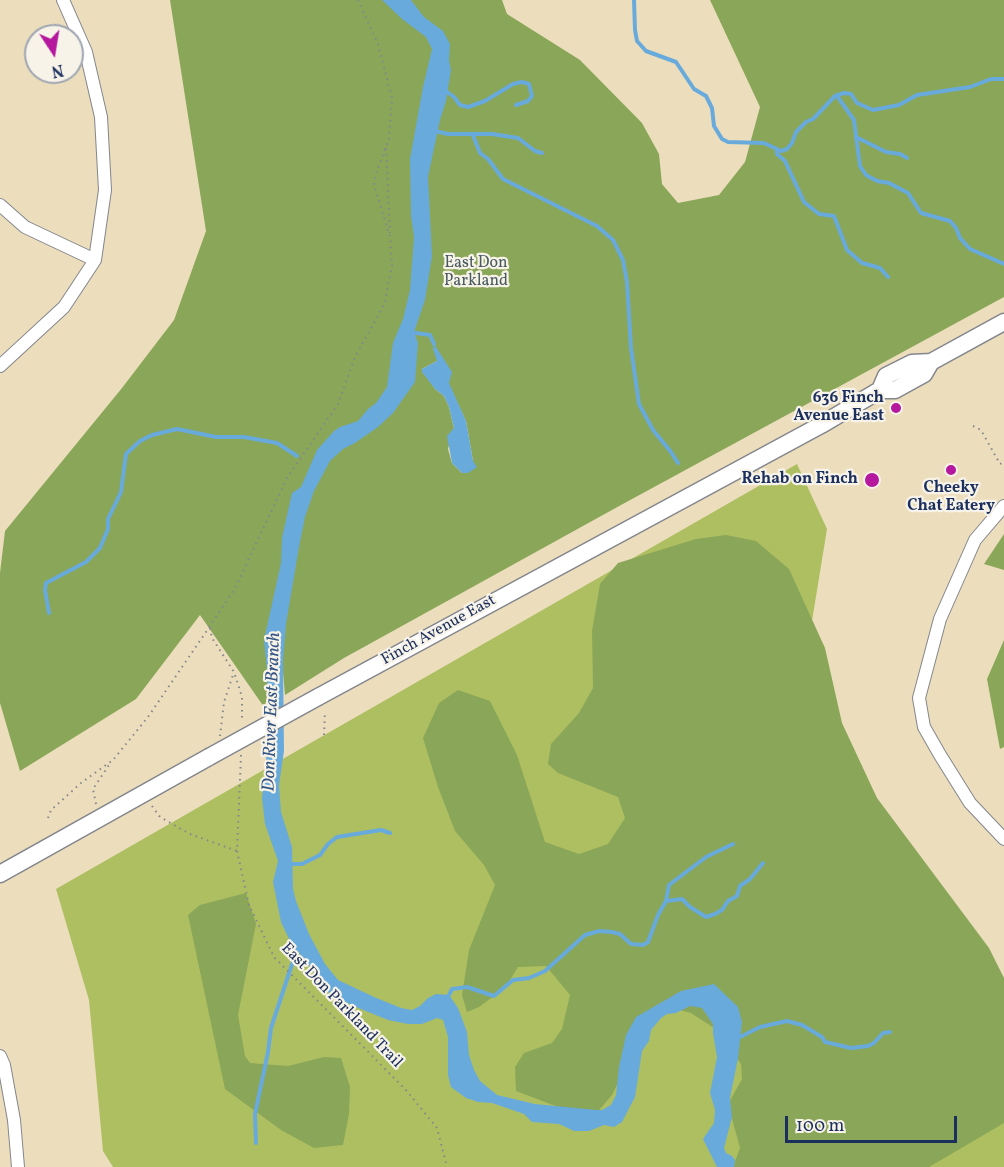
<!DOCTYPE html>
<html>
<head>
<meta charset="utf-8">
<style>
	body { margin:0 }
	#map { position:relative; width:1004px; height:1167px; overflow:hidden; background:#ecdebc; font-family:Vollkorn,serif }
	canvas { display:block }
	.north { position:absolute; left:24px; top:24px; width:60px; height:60px; box-sizing:border-box; background:#f7f3e8; border:2px solid #9fa5b1; border-radius:50%; rotate:168deg; font-size:16px; font-weight:700; line-height:24px; text-align:center; color:#1b2f5e }
	.north::after { content:''; display:block; margin:auto; width:21px; height:27px; background:#b5179e; clip-path:polygon(50% 0,100% 100%,50% 72%,0 100%) }
	.scale { position:absolute; left:785px; top:1116px; width:172px; height:27px; box-sizing:border-box; border:3px solid #1b2f5e; border-top:0; padding-left:8px; font-size:18px; line-height:21px; white-space:nowrap; color:#1b2f5e; -webkit-text-stroke:4px #f7f3e8; paint-order:stroke }
</style>
</head>
<body>
<div id="map">
<canvas width="1004" height="1167"></canvas>
<div class="north">N</div>
<div class="scale">100 m</div>
</div>
<script>
const c = document.querySelector('canvas').getContext('2d');
c.lineJoin = 'round';
function fill(path, color) { c.fillStyle = color; c.fill(path, 'evenodd'); }
const toPath = rows => new Path2D(rows.map(r => 'M' + r).join(''));
function strokePath(path, color, width, dash) { c.strokeStyle = color; c.lineWidth = width; c.lineCap = dash ? 'butt' : 'round'; c.setLineDash(dash || []); c.stroke(path); }
function drawText(font, color, halo, rows, align = 'center') {
  c.font = font + ' Vollkorn,serif'; c.lineWidth = 4.5; c.setLineDash([]); c.textBaseline = 'middle'; c.strokeStyle = halo; c.fillStyle = color; for (const [text, x, y, turn = 0] of rows) {
    c.save(); c.translate(x, y); c.rotate((+turn || 0) * Math.PI / 180); c.textAlign = isNaN(turn) ? turn : align; if (halo) c.strokeText(text, 0, 0); c.fillText(text, 0, 0); c.restore();
  }
}
fill(toPath([
	[797,464,827,529,805,664,864,815,1004,1002,1004,1167,113,1167,103,1151,89,1000,56,889]
]), '#aebf62');
fill(toPath([
	[170,0,502,0,507,14,580,60,642,123,659,154,662,184,678,203,719,195,745,162,760,107,710,0,1004,0,1004,297,621,505,344,658,285,695,282,661,264,707,200,615,136,699,20,771,0,703,0,573,5,531,122,388,174,320,206,231],
	[437,361,466,421,473,461,462,473,452,463,448,449,454,428,449,407,444,396,435,389,422,369],
	[1004,534,1004,570,984,564],
	[726,535,756,541,789,569,825,648,842,723,877,798,989,948,1004,978,1004,1123,929,1167,733,1167,740,1148,728,1104,742,1079,741,1064,717,1030,691,1013,676,1009,650,1019,612,1095,594,1116,574,1113,516,1091,515,1067,524,1053,552,1043,562,1029,570,995,546,966,518,967,505,988,479,1007,467,1012,462,995,469,950,495,885,484,865,455,831,438,787,423,738,439,703,458,690,490,701,517,755,545,842,579,854,608,844,625,818,618,797,558,773,548,764,551,744,579,713,593,688,592,631,600,584,618,563,696,539],
	[1004,640,1004,747,1000,749,987,679],
	[246,893,256,924,238,1015,245,1056,250,1063,288,1066,324,1057,341,1058,350,1087,349,1114,343,1145,314,1148,281,1130,225,1089,188,915,200,905]
]), '#8aa658');
fill(toPath([
	[382,0,411,0,424,17,443,31,450,44,449,60,451,70,446,101,440,120,428,177,432,256,425,300,414,332,418,343,415,382,393,413,378,427,355,443,343,449,330,461,314,491,305,517,299,547,286,624,283,660,284,751,279,785,281,812,292,847,293,889,296,901,309,934,325,964,338,980,374,997,401,1008,412,1010,420,1006,428,998,436,994,449,995,458,1008,467,1032,469,1055,474,1070,480,1081,497,1095,535,1104,596,1110,602,1110,611,1105,616,1095,619,1067,626,1035,636,1017,681,991,714,984,738,1007,742,1022,738,1058,730,1098,732,1117,724,1148,726,1153,732,1156,735,1160,734,1167,717,1167,703,1139,714,1123,715,1110,710,1093,717,1057,713,1033,713,1024,702,1008,690,1006,676,1013,667,1014,661,1018,651,1030,649,1041,642,1051,635,1097,622,1122,614,1127,604,1125,589,1131,574,1131,559,1124,532,1122,524,1114,492,1103,478,1102,466,1098,451,1087,448,1075,448,1037,443,1020,437,1018,422,1024,408,1024,388,1020,351,1005,329,993,290,941,281,922,273,882,278,861,265,824,262,798,267,751,267,670,264,640,281,563,282,538,292,493,301,487,317,450,334,431,340,427,358,421,368,409,376,403,387,387,393,343,403,319,410,290,414,237,411,216,410,159,423,87,432,49,426,37,402,19],
	[434,344,452,372,449,383,466,421,473,461,477,467,468,473,462,473,452,463,447,436,454,428,449,407,444,396,435,389,422,372,422,369,437,361,433,349]
]), '#68aadc');
strokePath(toPath([
	[634,0,635,30,637,41,646,51,676,62,694,89,706,96,712,108,714,126,722,139,728,142,764,143,781,151,787,149,792,143,796,132,806,122,813,119,835,96,844,93,851,94,857,103,873,110,899,105,917,95,970,87,991,79,1004,79],
	[443,89,454,97,460,105,468,107,485,101,513,84,522,82,529,84,532,96,528,101,516,105],
	[837,96,854,120,860,166,866,175,877,181,889,183,908,193,921,213,950,221,956,228,960,238,970,249,1004,264],
	[435,131,448,134,492,134,518,138,535,151,542,153],
	[473,135,480,153,488,159,503,179,597,226,613,240,623,260,627,282,631,348,639,404,653,430,671,452,678,463],
	[856,137,886,152,900,154,907,158],
	[777,150,777,154,785,161,804,202,819,214,834,216,847,250,862,263,880,268,888,277],
	[409,332,430,335,434,344],
	[49,613,45,590,46,583,86,562,100,548,108,529,108,519,121,492,126,454,140,441,152,435,177,429,216,437,244,437,277,443,297,456],
	[288,864,302,864,320,855,328,844,337,837,381,830,390,833],
	[666,901,682,899,690,907,706,917,715,914,722,910,728,901,737,896,740,886,750,879,763,863],
	[447,999,452,989,467,987,494,996,513,980,529,978,545,971,585,935,599,931,612,932,620,934,631,944,643,945,648,942,658,915,666,901,669,885,706,857,733,844],
	[736,1035,740,1037,760,1027,787,1021,802,1025,822,1037,825,1042,851,1048,868,1046,874,1043,883,1033,890,1032],
	[256,1143,255,1114,268,1052,271,1028,298,946]
]), '#68aadc', 4);
const minor = toPath([
	[0,205,25,227,95,260],
	[0,366,64,307,95,260,105,190,101,117,86,52,63,0],
	[1004,506,975,540,940,619,919,698,924,727,940,755,970,803,1004,839],
	[0,1056,4,1065,14,1120,18,1167]
]);
const major = toPath([
	[880,390,886,376,912,363,931,362,1004,322],
	[318,697,821,425,880,390,895,390,924,374,931,362],
	[0,874,209,757]
]);
strokePath(minor, '#84868d', 14);
strokePath(major, '#84868d', 19);
strokePath(toPath([
	[386,148,390,233],
	[973,426,981,430,1000,464,1004,462],
	[210,628,212,638,234,672,242,697,242,722],
	[324,735,325,711],
	[220,736,224,702,234,672],
	[241,755,237,851,249,905,274,957,406,1090,437,1128,447,1167],
	[96,804,93,789,111,762],
	[152,806,160,817,190,834,237,851],
	[48,818,51,810,81,783,113,760,148,717,210,626,235,588,287,478,338,404,355,357,384,305,392,266,390,237,374,185,375,176,389,139,392,98,378,44,358,0]
]), '#84868d', 2, [1.5, 4.5]);
strokePath(minor, '#fff', 12);
strokePath(major, '#fff', 16);
const majorBridge = toPath([
	[209,757,318,697]
]);
strokePath(majorBridge, '#84868d', 19, []);
strokePath(majorBridge, '#fff', 16);
for (const [x, y, r, color] of [
	[896,408,6,"#b5179e"],
	[951,470,6,"#b5179e"],
	[872,480,8,"#b5179e"]
]) { const dot = new Path2D(); dot.arc(x, y, r, 0, 2 * Math.PI); c.fillStyle = color; c.fill(dot); strokePath(dot, '#f7f3e8', 2); }
drawText('16px', '#475a5f', '#f7f3e8', [
	["East Don",476,264],
	["Parkland",476,282]
]);
drawText('bold 16px', '#1b2f5e', '#f7f3e8', [
	["636 Finch",884,399],
	["Avenue East",884,417],
	["Rehab on Finch",858,480],
	["Cheeky",951,489,"center"],
	["Chat Eatery",951,507,"center"]
], 'right');
drawText('16px', '#1b2f5e', '#f7f3e8', [
	["Finch Avenue East",439,631,-29],
	["East Don Parkland Trail",341,1006,46]
]);
drawText('italic 18px', '#325484', '#f7f3e8', [
	["Don River East Branch",273,712,-88]
]);
</script>
</body>
</html>
